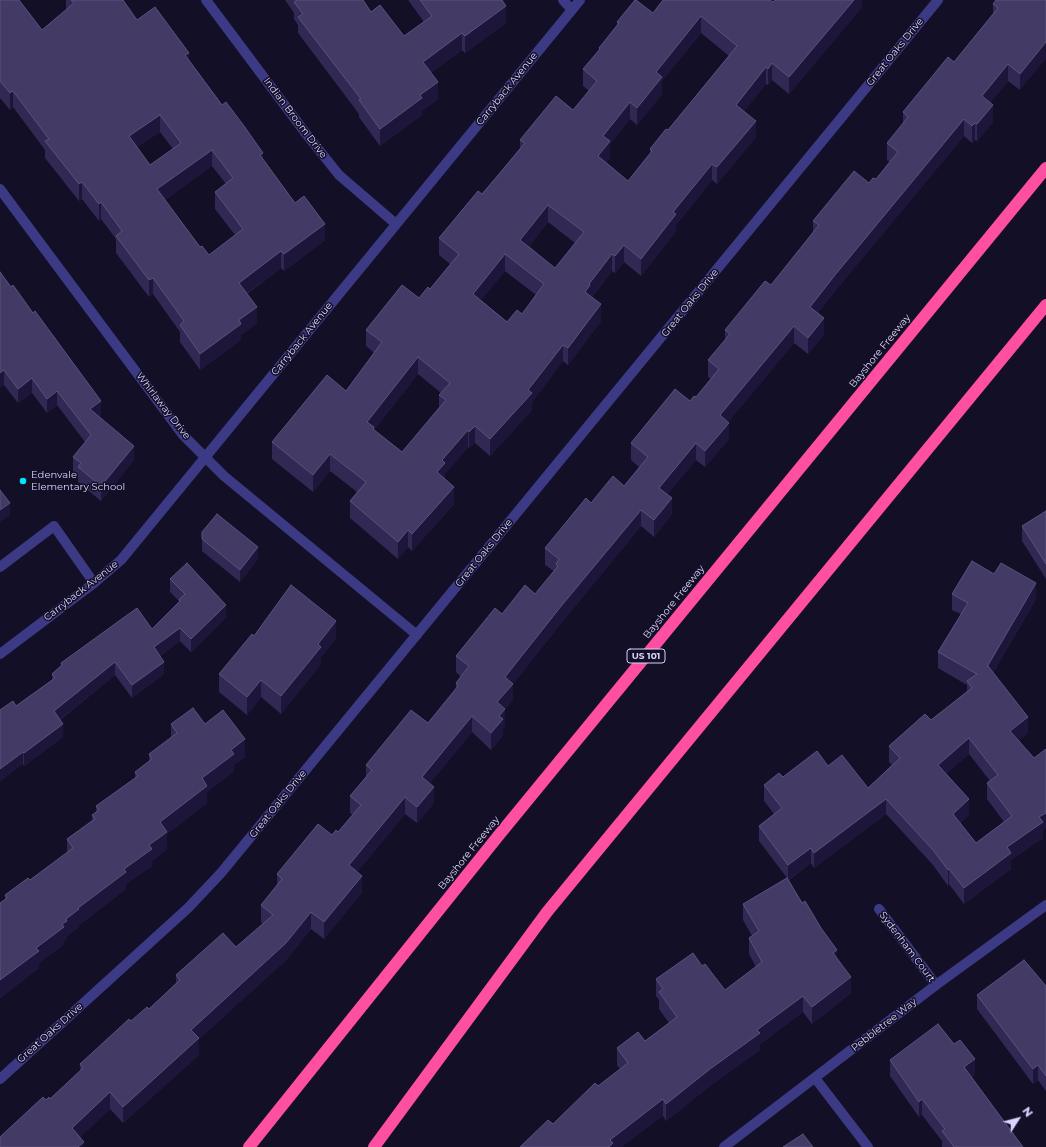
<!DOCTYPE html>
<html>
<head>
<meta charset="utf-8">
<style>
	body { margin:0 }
	#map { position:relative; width:1046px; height:1147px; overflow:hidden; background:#130f26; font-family:Montserrat,sans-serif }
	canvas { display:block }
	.north { position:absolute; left:998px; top:1099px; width:40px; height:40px; -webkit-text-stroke:3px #130f26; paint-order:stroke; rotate:54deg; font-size:11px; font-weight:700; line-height:16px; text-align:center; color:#d9d4ff }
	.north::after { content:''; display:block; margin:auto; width:14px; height:18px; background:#d9d4ff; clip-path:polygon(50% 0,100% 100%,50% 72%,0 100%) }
</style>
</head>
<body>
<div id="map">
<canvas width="1046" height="1147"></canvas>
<div class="north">N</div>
</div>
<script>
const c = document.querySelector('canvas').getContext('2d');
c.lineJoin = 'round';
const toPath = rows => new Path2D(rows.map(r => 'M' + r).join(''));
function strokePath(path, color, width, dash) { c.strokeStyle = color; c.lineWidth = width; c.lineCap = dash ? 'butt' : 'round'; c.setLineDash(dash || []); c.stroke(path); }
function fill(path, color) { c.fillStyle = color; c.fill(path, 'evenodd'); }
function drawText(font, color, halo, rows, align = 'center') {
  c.font = font + ' Montserrat,sans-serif'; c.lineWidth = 3; c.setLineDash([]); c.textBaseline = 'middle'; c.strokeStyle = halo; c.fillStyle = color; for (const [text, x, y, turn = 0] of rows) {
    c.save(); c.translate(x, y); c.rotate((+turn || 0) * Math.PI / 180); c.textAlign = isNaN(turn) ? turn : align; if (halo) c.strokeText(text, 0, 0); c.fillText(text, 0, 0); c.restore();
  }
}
strokePath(toPath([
	[0,567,54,526,94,583]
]), '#3d3a85', 10);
strokePath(toPath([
	[206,0,307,135,339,175,396,224],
	[563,0,572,10],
	[0,189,183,435,224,476,417,635],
	[0,654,94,583,121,560,580,0],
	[879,909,936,985],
	[815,1078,868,1147],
	[0,1079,188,908,221,873,938,0],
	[724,1147,936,985,1046,905]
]), '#3d3a85', 10);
strokePath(toPath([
	[249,1147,499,835,1046,168],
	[374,1147,547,912,1046,305]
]), '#ff4fa3', 12);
fill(toPath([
	[0,0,42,30,66,10,66,0,123,0,137,20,189,60,295,203,325,240,284,271,281,268,247,294,257,323,241,335,241,340,200,370,180,342,180,332,153,294,149,297,116,253,116,239,101,219,99,221,82,199,79,201,45,158,45,150,13,107,10,110,0,98],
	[160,132,173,149,150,165,137,147],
	[212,166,226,184,215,192,215,209,235,235,209,255,200,247,165,200],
	[285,0,363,0,371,12,404,36,424,22,408,0,502,0,506,23,465,53,462,50,431,73,438,99,422,111,422,115,380,146,359,117,359,114,298,33,298,25,294,19,294,13],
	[862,0,862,7,789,94,772,80,768,85,766,84,744,111,756,137,717,184,712,180,676,225,676,231,641,276,624,262,615,273,612,271,592,297,601,321,568,365,563,361,532,402,532,410,490,456,475,443,469,448,468,447,445,474,445,479,454,504,412,551,408,547,398,559,350,518,350,501,357,492,330,471,313,492,272,459,272,442,346,391,374,353,366,346,366,330,419,298,430,289,450,264,439,255,439,238,482,194,520,148,520,140,573,110,589,91,583,86,583,69,599,51,599,48,617,25,617,22,653,13,773,2],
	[701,33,729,56,668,130,650,149,650,154,628,181,606,162,610,158,610,144,630,119,637,125,662,94,662,81],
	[548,222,575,243,555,268,529,246],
	[505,271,536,295,522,314,507,322,481,300],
	[418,374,441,393,439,395,439,407,402,452,374,430],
	[1046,0,1020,90,1008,81,990,103,993,122,977,141,975,140,972,143,964,136,835,291,818,313,824,334,808,354,794,343,728,422,729,439,705,467,696,460,667,494,672,514,654,537,641,526,562,622,513,684,513,700,505,709,505,725,503,729,503,735,491,750,472,732,430,783,434,803,417,823,405,814,357,872,362,892,324,939,311,929,286,960,199,1039,199,1055,123,1123,110,1109,80,1137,84,1147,46,1100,50,1099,80,1071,80,1064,131,1021,149,1009,176,983,176,975,236,947,263,924,261,922,261,905,277,885,277,874,332,835,338,832,353,815,350,813,350,796,366,777,366,765,428,723,456,689,456,683,461,677,456,672,456,656,502,614,535,594,554,571,545,565,545,548,591,503,624,486,639,467,631,460,631,443,690,401,696,397,711,379,708,377,708,360,725,340,725,330,771,285,813,232,813,221,869,183,876,179,889,162,887,160,887,143,903,124,903,112,954,62,993,14,993,4],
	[0,272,101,415,99,416,134,460,101,501,78,482,78,475,73,471,73,457,85,442,57,405,47,413,32,393,18,403,4,385,0,387],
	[1046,511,1046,579,1022,541,1022,526],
	[202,532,258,559,240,582,202,551],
	[170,579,226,617,191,652,180,641,160,656,164,674,132,698,115,675,60,720,63,737,24,766,23,764,16,706,52,680,52,674,61,666,61,663,152,629,179,603,179,601,170,592],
	[952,594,1036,599,993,673,1028,733,1019,740,1043,831,1043,838,1011,860,1011,869,964,904,949,884,948,886,933,865,886,814,814,868,811,863,789,880,802,903,837,958,851,993,812,1024,803,1012,760,1044,760,1050,710,1086,666,1121,663,1116,553,1124,598,1086,620,1069,617,1065,617,1048,645,1041,669,1023,659,1009,659,1000,656,996,656,979,702,966,725,990,756,967,749,954,749,938,752,936,743,920,743,904,787,878,759,841,759,826,774,814,764,801,764,785,783,777,828,766,868,788,892,765,889,762,889,746,931,720,967,691,967,685,938,668,938,652,961,614,952,610],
	[969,754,990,781,987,783,987,799,1004,822,976,843,960,823,969,815,946,774],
	[254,636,336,638,321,657,321,664,281,714,261,697,247,715,219,692,219,674],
	[171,724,205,724,245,757,234,765,234,771,207,792,207,803,167,834,167,849,152,861,152,866,126,884,126,889,79,925,79,927,67,936,67,939,64,941,64,944,39,963,39,968,0,998,0,903,5,899,5,895,30,880,67,853,67,839,92,820,92,815,96,813,96,806,135,779,135,772,149,761,149,754,171,737],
	[1046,986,1046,1091,1038,1080,1033,1084,977,1009,977,995],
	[890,1060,975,1075,971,1077,1023,1147,942,1147,942,1141,922,1115,919,1117,890,1076]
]), '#312854');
fill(toPath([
	[854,0,862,0,862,7,789,94,789,77],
	[506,6,506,23,465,53,465,36],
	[701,16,701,33,662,81,662,94,637,125,637,108,656,72],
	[462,33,462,50,423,79,423,62],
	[1046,42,1046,59,1020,90,1020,74],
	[189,53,189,70,185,55],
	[772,63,772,80,768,85,768,69],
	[1008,64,1008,81,982,113,982,96],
	[766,67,766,84,736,122,736,105],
	[438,82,438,99,422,111,422,115,380,146,380,129,420,95],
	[13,91,13,107,10,110,10,93],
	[630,102,630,119,610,144,610,158,598,172,598,156,603,136],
	[993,105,993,122,977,141,977,124],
	[160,115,160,132,129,153,129,136],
	[964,119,964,136,835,291,810,323,810,307,835,275],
	[756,121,756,137,717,184,717,167],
	[975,123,975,140,972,143,972,126],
	[212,150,212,166,157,206,157,189],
	[263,153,263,169,260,155],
	[712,164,712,180,676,225,676,231,641,276,641,259,673,212],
	[82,182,82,199,79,201,79,184],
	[101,202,101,219,99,221,99,204],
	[548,205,548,222,520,257,520,240],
	[325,224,325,240,284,271,284,254],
	[624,245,624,262,615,273,615,256],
	[281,251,281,268,239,299,239,283],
	[505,254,505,271,473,310,473,294],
	[612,254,612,271,590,299,585,292,589,284],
	[153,278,153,294,149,297,149,280],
	[601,304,601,321,568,365,568,348],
	[257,307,257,323,241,335,241,340,200,370,200,354,239,320],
	[824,318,824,334,808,354,808,338],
	[794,326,794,343,720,432,720,415],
	[563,345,563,361,532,402,532,410,490,456,490,439],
	[418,357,418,374,374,430,374,444,367,422],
	[4,370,4,385,0,387,0,373],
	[32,378,32,393,18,403,18,389],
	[57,391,57,405,47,413,47,399],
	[101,401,101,415,90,423,90,409],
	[729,423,729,439,705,467,705,451],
	[475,426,475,443,469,448,469,432],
	[468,430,468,447,445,474,445,479,437,472,442,460],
	[696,443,696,460,659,505,659,488],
	[134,446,134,460,101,501,101,486],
	[330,454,330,471,313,492,313,475],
	[454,487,454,504,412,551,412,534],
	[672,498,672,514,654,537,654,520],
	[10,503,10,515,0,522,0,510],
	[641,510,641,526,562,622,513,684,513,700,505,709,505,725,503,729,503,735,491,750,491,733,497,702,505,677,562,605],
	[408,530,408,547,398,559,398,542],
	[258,547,258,559,240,582,240,570],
	[1036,583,1036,599,987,683,987,667],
	[226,605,226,617,191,652,191,639],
	[336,621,336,638,321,657,321,664,281,714,281,696,318,644],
	[180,628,180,641,154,660,154,647],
	[115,662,115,675,54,724,54,711],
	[164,662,164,674,132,698,132,685],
	[261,680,261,697,247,715,247,697],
	[472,716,472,732,422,793,422,777],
	[1028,717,1028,733,1010,747,1010,731],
	[63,724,63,737,24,766,24,753],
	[969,738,969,754,938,781,938,765],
	[245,739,245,757,234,765,234,771,207,792,207,803,167,834,167,849,152,861,152,866,126,884,126,889,79,925,79,927,67,936,67,939,64,941,64,944,39,963,39,968,0,998,0,980,62,924,66,919,78,908,124,869,149,845,160,822,202,778,231,750],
	[23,752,23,764,0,782,0,769],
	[434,787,434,803,417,823,417,807],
	[405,797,405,814,349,882,349,865],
	[886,799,886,814,814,868,814,853],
	[969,799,969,815,953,829,953,814],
	[1046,813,1046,828,1043,831,1043,838,1011,860,1011,869,964,904,964,888,1039,817],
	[811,848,811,863,788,880,788,865],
	[949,869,949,884,948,886,948,870],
	[362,876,362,892,324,939,324,922],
	[311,912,311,929,286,960,199,1039,199,1055,123,1123,123,1107,191,1030],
	[837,950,837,967,833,953],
	[851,977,851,993,812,1024,812,1007],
	[803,996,803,1012,760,1044,760,1050,710,1086,666,1121,666,1104,757,1030],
	[975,1059,975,1075,964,1083,964,1067],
	[1038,1065,1038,1080,1033,1084,1033,1069],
	[110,1092,110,1109,72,1145,72,1128],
	[663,1099,663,1116,622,1147,609,1147,610,1140],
	[922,1099,922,1115,919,1117,919,1102],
	[84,1142,84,1147,78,1147]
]), '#1d163a');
const building = toPath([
	[0,0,19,0,42,30,74,3,71,0,123,0,137,20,155,7,189,53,185,55,222,105,226,102,244,126,263,153,260,155,295,203,304,196,325,224,284,254,281,251,239,283,257,307,239,320,241,324,200,354,180,325,184,321,153,278,149,280,116,236,122,231,101,202,99,204,82,182,79,184,45,141,49,139,13,91,10,93,0,81,0,0],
	[160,115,181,143,150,165,129,136,160,115],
	[212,150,233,178,215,192,243,229,209,255,202,246,200,247,157,189,212,150],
	[297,0,363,0,371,12,380,5,404,36,432,16,420,0,502,0,506,6,465,36,462,33,423,62,438,82,420,95,422,98,380,129,359,100,361,99,298,17,303,14,294,2,297,0],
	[635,0,636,0,653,13,663,0,770,0,773,2,775,0,854,0,789,77,772,63,768,69,766,67,736,105,756,121,717,167,712,164,673,212,676,214,641,259,624,245,615,256,612,254,589,284,590,285,585,292,601,304,568,348,563,345,528,390,532,393,490,439,475,426,469,432,468,430,442,460,445,463,437,472,454,487,412,534,408,530,398,542,350,501,366,482,330,454,313,475,272,442,327,375,346,391,382,342,366,330,402,285,419,298,428,287,430,289,459,254,439,238,478,191,482,194,500,173,525,143,520,140,556,96,573,110,597,81,583,69,600,49,599,48,619,23,617,22,635,0],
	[701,16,737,46,668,130,666,129,650,149,652,151,628,181,598,156,610,141,603,136,630,102,637,108,662,77,656,72,701,16],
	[548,205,584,232,555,268,520,240,548,205],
	[505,254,544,284,522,314,517,310,507,322,473,294,505,254],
	[418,357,450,383,439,395,446,400,402,452,373,429,374,427,367,422,418,357],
	[996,0,1046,0,1046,42,1020,74,1008,64,982,96,993,105,977,124,975,123,972,126,964,119,835,275,810,307,824,318,808,338,794,326,720,415,729,423,705,451,696,443,659,488,672,498,654,520,641,510,562,605,505,677,513,684,497,702,505,709,499,716,503,719,491,733,472,716,422,777,434,787,417,807,405,797,349,865,362,876,324,922,311,912,286,943,191,1030,199,1038,123,1107,110,1092,72,1128,84,1142,78,1147,0,1147,0,1137,43,1097,46,1100,49,1097,50,1099,83,1068,80,1064,129,1019,131,1021,147,1007,149,1009,180,980,176,975,223,933,236,947,273,915,261,905,282,879,277,874,300,846,318,824,332,835,336,830,338,832,361,805,350,796,372,770,366,765,411,710,428,723,458,686,456,683,469,666,456,656,495,608,502,614,525,585,535,594,558,566,556,564,559,559,545,548,586,498,591,503,613,476,624,486,648,457,631,443,675,389,690,401,694,396,696,397,719,369,708,360,730,334,725,330,765,281,771,285,819,225,813,221,854,171,869,183,873,178,876,179,898,152,887,143,908,117,903,112,948,57,954,62,998,8,993,4,996,0],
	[0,272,11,287,13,285,33,313,35,311,101,401,90,409,134,446,101,486,78,467,81,463,73,457,91,435,57,391,47,399,32,378,18,389,4,370,0,373,0,272],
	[0,490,10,503,0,510,0,490],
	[1046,511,1046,564,1022,526,1046,511],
	[217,514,258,547,240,570,202,539,202,532,217,514],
	[972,561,994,574,1001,563,1036,583,987,667,988,666,1028,717,1010,731,1034,758,1046,749,1046,813,1039,817,1043,822,1007,847,1011,853,964,888,949,869,948,870,933,850,886,799,814,853,811,848,788,865,759,826,782,808,764,785,779,773,783,777,817,751,828,766,842,755,868,788,900,758,889,746,925,714,931,720,972,688,967,681,977,674,938,652,968,603,952,594,972,561],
	[969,738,998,775,987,783,1012,816,976,843,953,814,969,799,938,765,969,738],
	[187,563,226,605,191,639,180,628,154,647,164,662,132,685,115,662,54,711,63,724,24,753,23,752,0,769,0,710,13,701,16,706,55,678,52,674,62,665,61,663,137,608,152,629,180,601,179,600,185,594,170,579,187,563],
	[291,585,336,621,318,644,321,647,281,696,261,680,247,697,219,674,252,634,254,636,291,585],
	[193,708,205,724,223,710,245,739,231,750,234,754,202,778,207,786,160,822,167,832,149,845,152,849,124,869,126,872,78,908,79,909,66,919,67,921,62,924,64,927,36,948,39,951,0,980,0,903,7,898,5,895,28,878,30,880,73,848,67,839,95,819,92,815,99,810,96,806,138,776,135,772,152,759,149,754,177,733,171,724,193,708],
	[787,878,802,903,805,901,821,928,837,950,833,953,851,977,812,1007,803,996,757,1030,760,1033,710,1069,666,1104,663,1099,610,1140,613,1143,609,1147,520,1147,548,1120,553,1124,595,1083,598,1086,628,1063,617,1048,638,1032,645,1041,677,1017,659,992,663,989,656,979,693,953,702,966,705,964,725,990,762,962,749,938,759,931,743,904,787,878],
	[1024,960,1046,986,1046,1076,1038,1065,1033,1069,977,995,1024,960],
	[938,1024,954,1044,960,1040,975,1059,964,1067,1023,1147,954,1147,942,1131,945,1129,922,1099,919,1102,890,1060,938,1024],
	[803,1134,813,1147,783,1147,803,1134]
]);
fill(building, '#433a66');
strokePath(building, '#5a527e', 1);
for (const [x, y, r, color] of [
	[23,481,4,"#00e5ff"]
]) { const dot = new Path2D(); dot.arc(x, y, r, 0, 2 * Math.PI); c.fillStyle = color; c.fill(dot); strokePath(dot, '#130f26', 1.5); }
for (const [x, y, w] of [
	[646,656,38]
]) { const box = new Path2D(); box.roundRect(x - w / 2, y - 7, w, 14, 3); c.fillStyle = '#130f26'; c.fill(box); strokePath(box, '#d9d4ff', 1); }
drawText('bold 9px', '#d9d4ff', null, [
	["US 101",646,656]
]);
drawText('10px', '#d9d4ff', '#130f26', [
	["Great Oaks Drive",895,52,-51],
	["Carryback Avenue",507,89,-51],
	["Indian Broom Drive",295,118,53],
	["Great Oaks Drive",690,303,-51],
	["Carryback Avenue",302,339,-51],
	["Bayshore Freeway",880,351,-51],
	["Whirlaway Drive",163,406,52],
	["Great Oaks Drive",484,553,-51],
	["Carryback Avenue",81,591,-38],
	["Bayshore Freeway",674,602,-51],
	["Great Oaks Drive",278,804,-51],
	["Bayshore Freeway",469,853,-51],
	["Sydenham Court",907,947,53],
	["Pebbletree Way",884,1025,-38],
	["Great Oaks Drive",50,1033,-42]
]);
drawText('10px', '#d9d4ff', '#130f26', [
	["Edenvale",31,475],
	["Elementary School",31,487]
], 'left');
</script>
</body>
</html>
